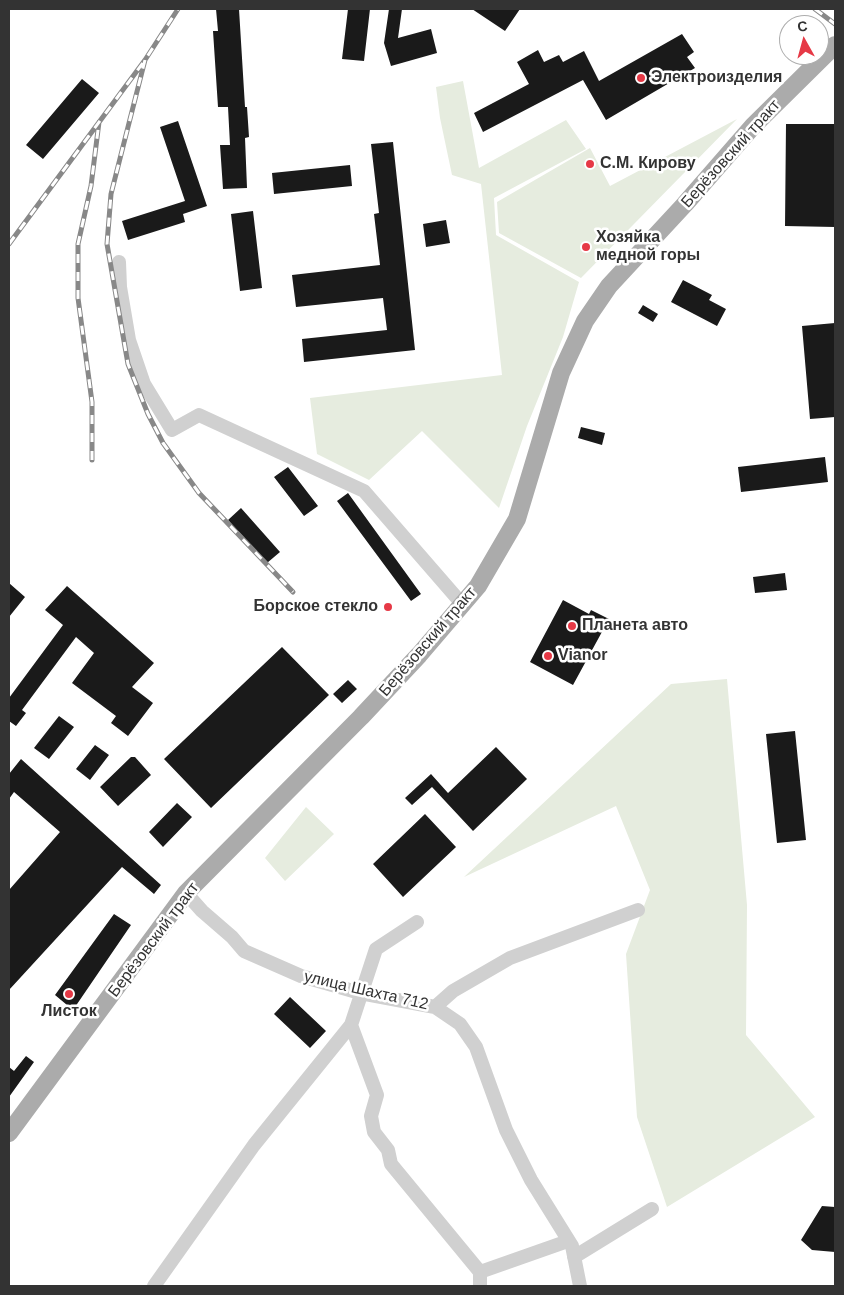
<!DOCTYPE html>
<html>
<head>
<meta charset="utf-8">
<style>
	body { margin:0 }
	#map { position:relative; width:844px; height:1295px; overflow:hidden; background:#fff; font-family:Arial,sans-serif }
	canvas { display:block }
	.frame { position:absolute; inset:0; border:10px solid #333; pointer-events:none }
	.north { position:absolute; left:779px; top:15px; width:50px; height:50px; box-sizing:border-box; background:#fff; border:1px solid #adadad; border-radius:50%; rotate:353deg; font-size:14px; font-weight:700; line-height:20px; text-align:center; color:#333 }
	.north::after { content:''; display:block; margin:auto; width:18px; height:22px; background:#e63946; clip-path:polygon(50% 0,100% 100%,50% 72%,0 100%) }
</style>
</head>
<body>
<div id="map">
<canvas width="844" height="1295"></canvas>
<div class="frame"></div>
<div class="north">С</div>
</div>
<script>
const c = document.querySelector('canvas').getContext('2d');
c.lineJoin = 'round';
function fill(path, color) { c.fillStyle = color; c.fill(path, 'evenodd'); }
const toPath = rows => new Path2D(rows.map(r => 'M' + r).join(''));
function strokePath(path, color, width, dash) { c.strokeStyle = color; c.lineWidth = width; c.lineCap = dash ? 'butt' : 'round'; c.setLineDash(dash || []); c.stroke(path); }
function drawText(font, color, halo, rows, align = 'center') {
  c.font = font + ' Arial,sans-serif'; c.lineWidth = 5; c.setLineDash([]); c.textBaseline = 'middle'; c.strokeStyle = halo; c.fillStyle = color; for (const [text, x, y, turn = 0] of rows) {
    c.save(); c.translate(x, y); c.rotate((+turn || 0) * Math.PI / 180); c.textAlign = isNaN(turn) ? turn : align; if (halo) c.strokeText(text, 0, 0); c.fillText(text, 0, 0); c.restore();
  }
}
fill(toPath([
	[463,81,479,168,566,120,586,149,494,198,496,235,579,282,563,337,527,426,499,508,422,431,369,480,317,454,310,398,502,375,481,184,452,175,440,118,436,87],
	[737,119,581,278,499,233,497,202,590,148,610,186],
	[727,679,747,905,746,1035,815,1117,667,1207,637,1117,626,954,650,890,616,806,464,877,671,684],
	[306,807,334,834,285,881,265,858]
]), '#e6ecdf');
fill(toPath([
	[216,9,239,9,245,107,247,107,249,137,245,138,247,188,223,189,220,145,230,145,228,107,218,107,213,31,218,31],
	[348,9,370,9,364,61,342,59],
	[389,9,402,9,398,38,431,29,437,53,391,66,384,43],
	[472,9,520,9,505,31],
	[682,34,694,52,687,57,695,68,606,120,583,80,483,132,474,113,529,84,517,62,538,50,544,62,559,55,563,62,584,51,599,81],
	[82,79,99,93,43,159,26,145],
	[178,121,207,206,183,214,185,222,128,240,122,221,185,201,160,127],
	[786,124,835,124,835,227,785,226],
	[393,142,415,350,304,362,302,339,387,330,383,298,296,307,292,275,380,265,374,214,379,213,371,144],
	[350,165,352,186,274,194,272,173],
	[253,211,262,288,240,291,231,214],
	[446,220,450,243,426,247,423,224],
	[683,280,712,295,709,300,726,309,717,326,671,302],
	[643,305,658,314,653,322,638,313],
	[835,323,835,417,810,419,802,326],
	[581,427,605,433,602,445,578,438],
	[825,457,828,482,741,492,738,467],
	[288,467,318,506,304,516,274,477],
	[348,493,421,594,411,601,337,501],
	[241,508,280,552,267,563,228,520],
	[785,573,787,590,755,593,753,577],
	[9,583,25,597,9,617],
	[67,586,154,663,132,687,153,703,128,736,111,723,116,716,72,683,94,653,76,637,22,710,26,713,16,726,9,721,9,698,63,625,45,610],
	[563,600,589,614,591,610,609,619,573,685,530,662],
	[282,647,329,695,211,808,164,759],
	[348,680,357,689,342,703,333,694],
	[59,716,74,727,49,759,34,748],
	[795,731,806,840,777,843,766,734],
	[95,745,109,755,90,780,76,769],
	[496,747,527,779,473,831,432,787,412,805,405,798,431,774,448,793],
	[131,757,135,757,151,775,118,806,100,787],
	[21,759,161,885,154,894,122,867,9,990,9,890,60,832,14,792,9,799,9,774],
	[177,803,192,817,163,847,149,832],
	[425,814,456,847,403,897,373,864],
	[114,914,131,925,73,1010,55,995],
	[290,997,326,1031,310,1048,274,1014],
	[26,1056,34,1062,9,1097,9,1067,14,1071],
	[822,1206,835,1207,835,1252,812,1250,801,1240]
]), '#1a1a1a');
strokePath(toPath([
	[119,262,120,287,129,340,144,384,172,430,199,415,364,491,463,605],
	[186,893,202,911,232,937,244,951,301,976,360,993,435,1007,460,1024,476,1047,506,1130,531,1180,572,1246,580,1286],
	[435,1007,453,991,510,958,638,910],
	[351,1025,377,1095,371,1116,374,1132,388,1150,391,1164,480,1272,480,1286],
	[574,1257,652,1209],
	[480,1272,568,1241],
	[154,1286,254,1145,351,1025,376,949,417,922]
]), '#d0d0d0', 14);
strokePath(toPath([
	[9,1133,186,893,361,717,419,655,478,586,517,519,561,373,585,321,609,286,685,204,753,126,835,45]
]), '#ababab', 18);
const rail = toPath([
	[815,9,835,24],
	[145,60,111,194,107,244,128,364,148,414,163,443,199,493,293,592],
	[9,244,145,60,178,9],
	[92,460,92,402,78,298,78,244,91,186,99,122]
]);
strokePath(rail, '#888', 5);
strokePath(rail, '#fff', 3, [9]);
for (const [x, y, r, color] of [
	[641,78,5,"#e63946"],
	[590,164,5,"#e63946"],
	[586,247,5,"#e63946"],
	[388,607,5,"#e63946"],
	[572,626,5,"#e63946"],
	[548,656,5,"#e63946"],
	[69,994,5,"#e63946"]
]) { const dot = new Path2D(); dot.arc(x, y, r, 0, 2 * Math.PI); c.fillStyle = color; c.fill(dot); strokePath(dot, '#fff', 2); }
drawText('bold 16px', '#333', '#fff', [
	["Электроизделия",651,78],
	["С.М. Кирову",600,164],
	["Хозяйка",596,238],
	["медной горы",596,256],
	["Борское стекло",378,607,"right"],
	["Планета авто",582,626],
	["Vianor",558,656],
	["Листок",69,1012,"center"]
], 'left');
drawText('16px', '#333', '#fff', [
	["Берёзовский тракт",731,154,-48],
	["Берёзовский тракт",428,642,-49],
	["Берёзовский тракт",154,940,-53],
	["улица Шахта 712",366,991,13]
]);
</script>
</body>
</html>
